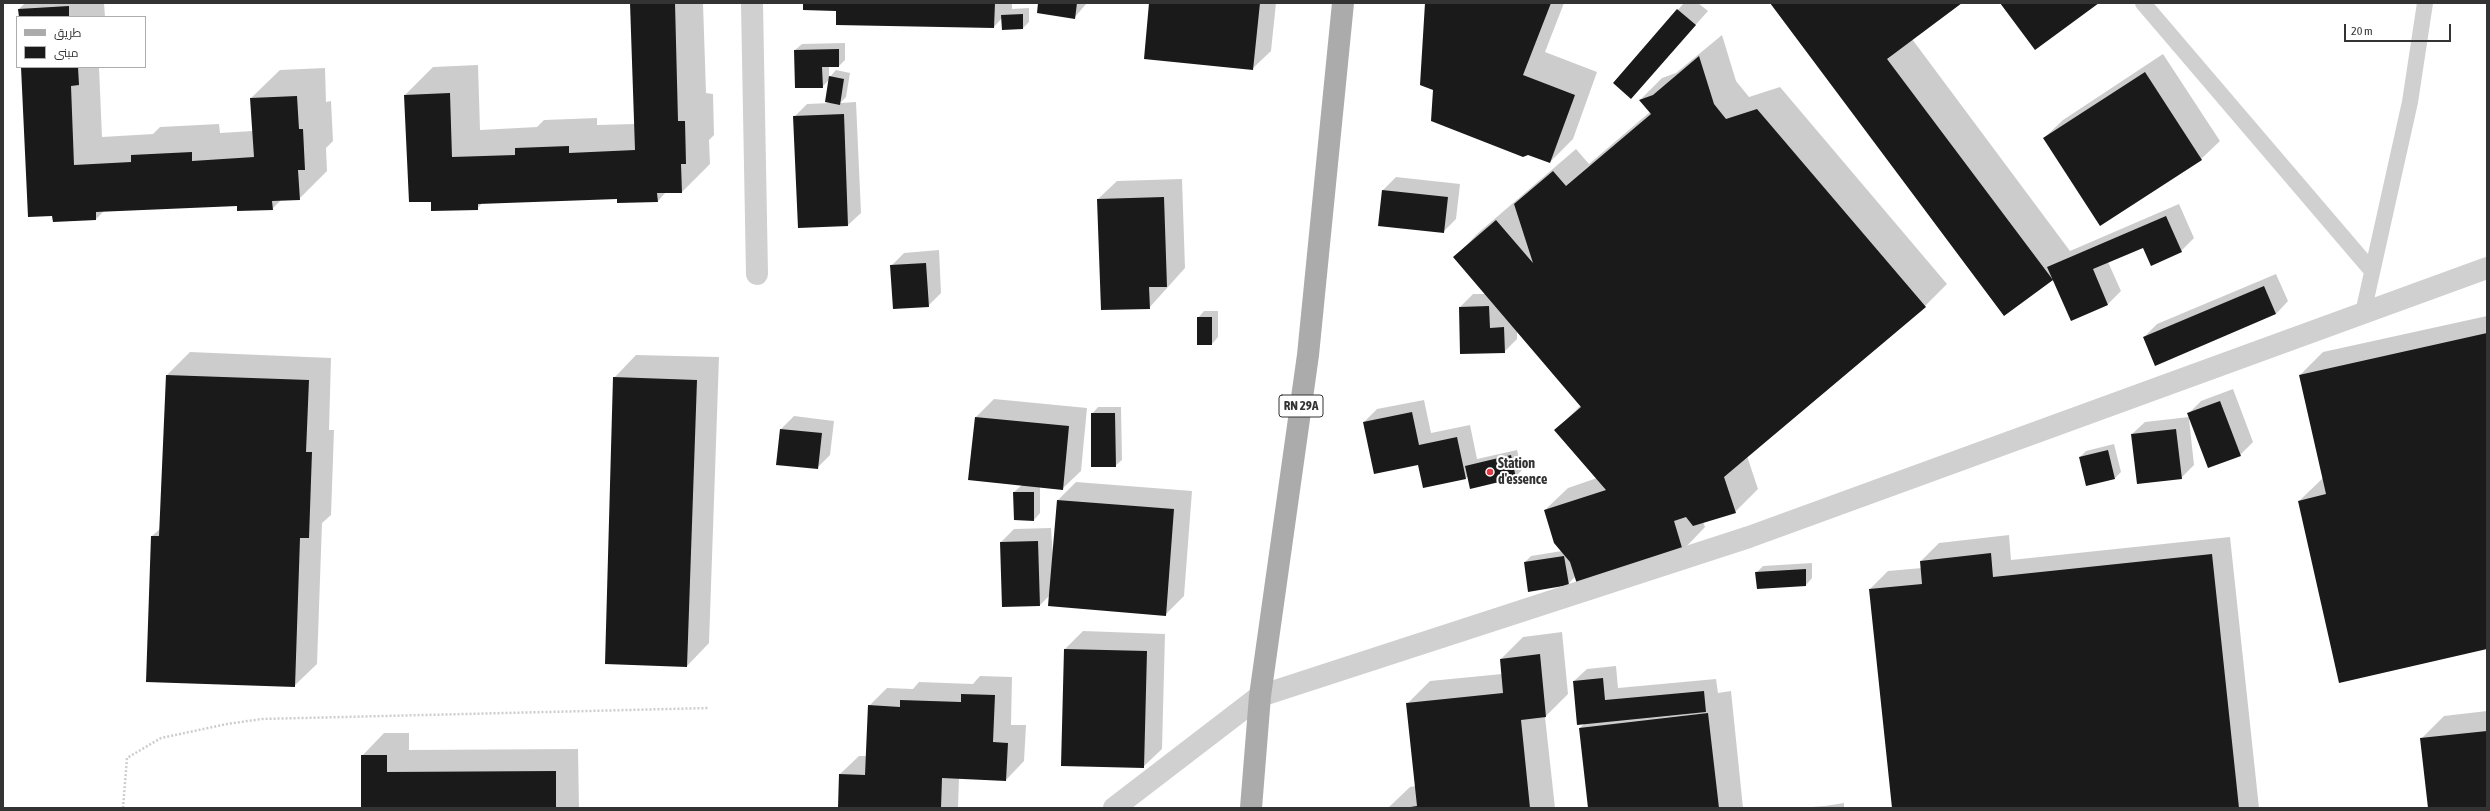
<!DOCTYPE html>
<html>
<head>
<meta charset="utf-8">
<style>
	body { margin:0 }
	#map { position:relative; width:2490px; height:811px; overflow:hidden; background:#fff; font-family:"Asap Condensed",Cairo,sans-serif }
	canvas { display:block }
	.frame { position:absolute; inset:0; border:4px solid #333; pointer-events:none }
	.legend { position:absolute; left:16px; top:16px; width:130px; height:52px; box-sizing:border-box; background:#fff; border:1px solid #adadad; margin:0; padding:5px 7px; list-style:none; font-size:12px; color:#333 }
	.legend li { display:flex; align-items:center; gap:8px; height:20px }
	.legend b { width:20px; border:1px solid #adadad }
	.scale { position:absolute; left:2344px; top:24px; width:107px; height:18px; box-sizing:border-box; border:2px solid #333; border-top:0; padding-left:5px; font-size:12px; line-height:14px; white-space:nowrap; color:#333; -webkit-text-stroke:3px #fff; paint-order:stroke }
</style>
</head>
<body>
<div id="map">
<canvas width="2490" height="811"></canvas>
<div class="frame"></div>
<ul class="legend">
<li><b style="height:5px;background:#ababab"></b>طريق</li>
<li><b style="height:11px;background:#1a1a1a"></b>مبنى</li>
</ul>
<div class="scale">20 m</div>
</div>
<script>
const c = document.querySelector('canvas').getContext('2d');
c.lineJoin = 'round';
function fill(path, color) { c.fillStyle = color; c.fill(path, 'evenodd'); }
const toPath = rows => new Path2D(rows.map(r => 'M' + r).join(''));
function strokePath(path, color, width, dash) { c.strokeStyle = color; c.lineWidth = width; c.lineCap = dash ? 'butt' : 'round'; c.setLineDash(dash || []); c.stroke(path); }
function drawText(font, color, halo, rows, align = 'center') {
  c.font = font + ' "Asap Condensed",sans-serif'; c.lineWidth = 4; c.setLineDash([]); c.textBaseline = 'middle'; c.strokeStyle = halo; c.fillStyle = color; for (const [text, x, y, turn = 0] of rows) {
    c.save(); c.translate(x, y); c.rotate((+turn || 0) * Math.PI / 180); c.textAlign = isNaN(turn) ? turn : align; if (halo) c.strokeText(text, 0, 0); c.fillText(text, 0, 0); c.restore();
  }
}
fill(toPath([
	[25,3,104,3,105,17,20,17,19,9],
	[631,3,703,3,706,93,713,94,714,135,709,140,710,164,682,192,666,192,658,201,618,198,483,202,477,209,432,200,405,95,433,67,478,65,480,130,537,127,544,120,597,118,597,125,635,124],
	[804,3,1012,3,1012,9,1029,8,1029,22,1023,28,1002,18,994,27,837,10],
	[1039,3,1087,3,1074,18],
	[1150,3,1276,3,1271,51,1252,69],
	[1426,3,1564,3,1545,52,1597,72,1573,139,1550,162,1434,89],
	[1684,3,1698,3,1708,11,1631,97,1614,82],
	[1772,3,1961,3,1912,39,2070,251,2179,204,2194,238,2181,251,2143,246,2108,262,2121,291,2108,304,2071,320,2053,278,2052,279],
	[1722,35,1736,81,1749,97,1780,87,1947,284,1925,306,1747,456,1758,489,1735,512,1703,522,1705,527,1683,550,1576,576,1568,584,1525,562,1531,556,1562,551,1545,510,1568,488,1597,478,1556,430,1581,405,1517,330,1517,339,1504,352,1460,307,1473,294,1486,294,1455,257,1477,234,1576,149,1589,164,1650,112,1640,100,1662,78,1676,73],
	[845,43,845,60,839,66,829,66,829,78,836,70,850,73,846,97,840,103,856,102,861,213,848,225,794,117,807,104,830,103,829,80,822,87,795,50,802,44],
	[2163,54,2220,141,2201,159,2101,224,2044,138,2063,120],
	[22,67,99,67,102,137,153,134,160,127,219,124,220,133,253,131,251,98,280,70,325,68,326,102,331,101,333,141,326,148,327,171,299,199,281,200,272,209,238,205,104,211,96,219],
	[1396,177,1460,184,1456,219,1443,232,1383,190],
	[1182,179,1185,268,1149,308,1098,199,1117,181],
	[939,250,941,293,928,306,891,266,904,253],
	[2276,274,2288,301,2276,314,2144,337,2157,324],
	[1204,311,1218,311,1218,337,1212,344,1198,318],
	[2487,316,2487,648,2299,501,2323,478,2300,375,2323,352],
	[190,352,331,358,329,430,334,430,331,515,322,523,317,664,294,686,152,536,161,528,167,375],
	[636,355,719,357,709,643,687,666,614,378],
	[2233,389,2253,442,2240,455,2189,419,2194,465,2181,478,2132,434,2145,422,2189,417,2188,414,2201,401],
	[994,399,1087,408,1081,471,1062,489,1040,487,1040,513,1034,520,1014,492,1022,485,976,417],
	[1424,400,1431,433,1470,425,1477,459,1517,450,1522,470,1515,477,1468,476,1466,478,1364,422,1377,409],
	[1098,407,1121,407,1122,460,1115,466,1092,414],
	[794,416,834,421,830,455,817,468,781,429],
	[2114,444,2121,472,2115,478,2080,457,2086,451],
	[1076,482,1192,491,1184,596,1165,615,1050,595,1040,605,1001,542,1014,529,1051,528,1053,557,1058,500],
	[2009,535,2011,560,2230,537,2259,808,1893,808,1870,589,1888,571,1922,568,1921,561,1939,543],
	[1812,563,1812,578,1806,585,1757,572,1763,566],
	[1083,631,1165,634,1162,749,1143,767,1065,649],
	[1562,632,1568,694,1545,717,1555,808,1388,808,1410,787,1416,786,1407,704,1430,681,1502,674,1501,659,1523,637],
	[1616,666,1618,688,1716,679,1718,693,1731,691,1743,808,1589,808,1580,728,1585,723,1574,681,1587,669],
	[980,676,1012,677,1011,725,1026,725,1024,761,1006,780,959,778,958,808,839,808,840,774,859,756,867,756,869,706,887,688,913,689,919,682,973,684],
	[2487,711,2487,808,2429,808,2421,739,2444,716],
	[384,733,409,733,409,750,578,749,579,808,362,808,362,756],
	[1844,803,1844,808,1799,808,1825,806]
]), '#0003');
fill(toPath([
	[630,3,675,3,678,121,685,121,686,164,681,164,682,193,657,193,658,202,617,203,617,199,478,204,478,210,431,211,431,202,409,202,404,95,450,93,452,157,515,155,515,148,569,146,569,153,635,150],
	[803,3,995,3,994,28,836,25,836,11,803,10],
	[1038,3,1077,3,1075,19,1037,13],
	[1149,3,1260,3,1253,70,1144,59],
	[1425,3,1551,3,1523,75,1575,95,1550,163,1528,155,1523,157,1431,121,1433,90,1420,85],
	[1770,3,1962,3,1887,59,2053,280,2004,316],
	[2000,3,2099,3,2035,50],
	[69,6,69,17,19,17,18,9],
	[1677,9,1696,25,1631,99,1613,83],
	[1023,14,1023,29,1002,30,1001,15],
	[839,49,839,67,822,67,823,88,795,88,794,50],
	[1699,56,1714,104,1726,119,1757,109,1926,307,1724,477,1736,513,1693,526,1686,517,1674,521,1683,551,1577,584,1570,562,1554,543,1544,510,1606,490,1554,430,1581,407,1453,257,1496,220,1533,263,1514,204,1553,171,1566,186,1651,114,1639,100,1653,95],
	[21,67,78,67,79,85,71,86,74,165,131,162,131,155,192,152,192,161,254,157,250,98,297,96,299,129,303,129,305,170,298,170,300,200,272,201,273,210,237,211,237,206,96,212,96,220,53,222,52,216,28,217],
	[2145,72,2202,160,2100,226,2043,138],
	[829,76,844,79,840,105,825,102],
	[844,114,848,226,798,228,793,116],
	[1382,190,1448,197,1444,233,1378,226],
	[1164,197,1167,287,1149,287,1150,309,1101,310,1097,199],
	[2166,216,2182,252,2151,266,2143,248,2093,269,2108,305,2071,321,2047,267],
	[926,263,929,307,893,309,890,265],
	[2264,286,2276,314,2155,366,2143,337],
	[1489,306,1490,328,1504,327,1505,353,1460,354,1459,307],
	[1197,317,1212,317,1212,345,1197,345],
	[2487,333,2487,649,2339,683,2298,501,2326,494,2299,375],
	[166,375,309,380,306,452,312,452,309,538,300,538,295,687,146,682,151,536,159,536],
	[613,377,697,380,687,667,605,664],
	[2220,401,2241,456,2208,468,2187,413],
	[1412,412,1419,445,1457,437,1466,479,1423,488,1418,465,1374,474,1363,422],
	[1091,413,1115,413,1116,467,1091,467],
	[975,417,1069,426,1063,490,968,480],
	[780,429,822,433,818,469,776,465],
	[2176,429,2182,479,2137,484,2131,434],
	[2108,450,2115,479,2086,486,2079,457],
	[1511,455,1516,478,1470,489,1465,466],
	[1013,492,1034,492,1034,521,1014,520],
	[1057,500,1174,509,1166,616,1048,606],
	[1038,541,1040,606,1002,607,1000,542],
	[1991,553,1993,577,2212,554,2239,808,1892,808,1869,589,1922,584,1920,561],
	[1564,556,1569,585,1528,592,1524,562],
	[1806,569,1806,586,1757,589,1755,572],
	[1064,649,1147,651,1144,768,1061,766],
	[1540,654,1546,717,1521,720,1530,808,1404,808,1417,806,1406,703,1503,693,1500,659],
	[1603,678,1605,700,1704,691,1706,712,1577,725,1573,681],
	[961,694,995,695,993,742,1008,743,1006,781,942,778,941,808,838,808,839,774,865,775,868,705,900,707,900,700,961,702],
	[1708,713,1719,808,1588,808,1579,728],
	[2487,731,2487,808,2428,808,2420,738],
	[361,755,387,755,387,772,556,771,556,808,361,808]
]), '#1a1a1a');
strokePath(toPath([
	[123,808,127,758,161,738,227,724,262,719,709,708]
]), '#cdcdcd', 2.5, [2, 2]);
strokePath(toPath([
	[2143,3,2372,271],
	[2363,313,2410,102,2425,3]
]), '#d0d0d0', 16);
strokePath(toPath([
	[752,3,757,274],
	[1260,696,1749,537,2487,268]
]), '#d0d0d0', 22);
strokePath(toPath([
	[1114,808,1260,696]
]), '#d0d0d0', 22);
strokePath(toPath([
	[1251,808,1260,696,1308,355,1343,3]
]), '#ababab', 22);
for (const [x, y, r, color] of [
	[1490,472,4,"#e63946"]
]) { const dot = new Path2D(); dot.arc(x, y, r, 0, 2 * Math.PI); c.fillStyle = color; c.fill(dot); strokePath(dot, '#fff', 1.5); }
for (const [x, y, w] of [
	[1301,406,44]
]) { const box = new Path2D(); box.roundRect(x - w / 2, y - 11, w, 22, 3); c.fillStyle = '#fff'; c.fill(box); strokePath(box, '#333', 1); }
drawText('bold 13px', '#333', null, [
	["RN 29A",1301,406]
]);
drawText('bold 14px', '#333', '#fff', [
	["Station",1498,464],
	["d'essence",1498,480]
], 'left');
</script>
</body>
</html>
